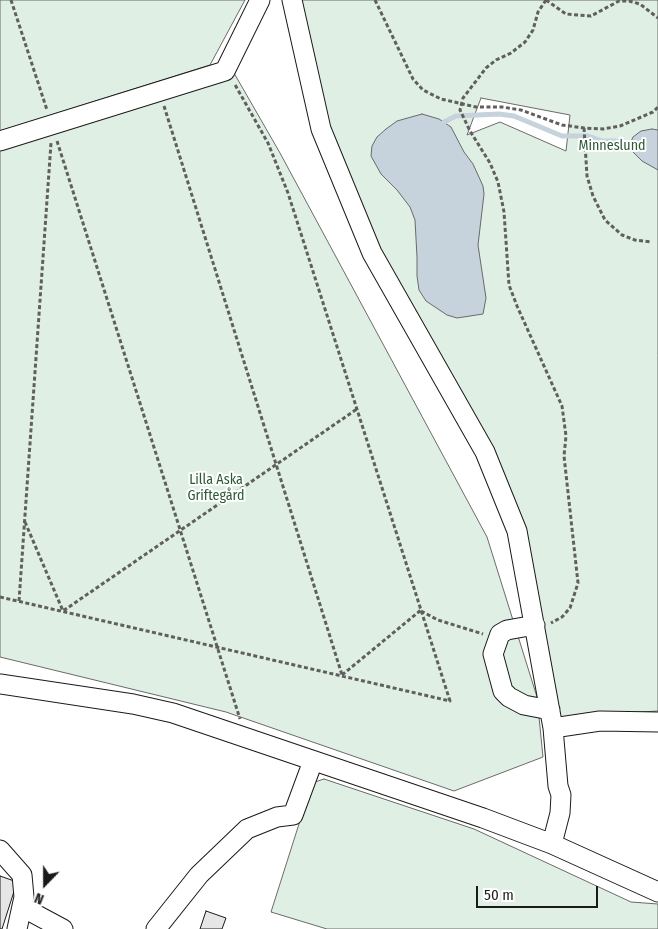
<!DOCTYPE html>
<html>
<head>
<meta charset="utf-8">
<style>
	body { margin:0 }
	#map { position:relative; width:658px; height:929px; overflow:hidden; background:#fff; font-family:"Fira Sans Condensed",sans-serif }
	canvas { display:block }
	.north { position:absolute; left:20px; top:859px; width:50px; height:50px; -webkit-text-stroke:4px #fff; paint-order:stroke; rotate:202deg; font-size:14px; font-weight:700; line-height:20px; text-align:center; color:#1a1a1a }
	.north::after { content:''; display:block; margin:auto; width:18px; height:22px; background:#1a1a1a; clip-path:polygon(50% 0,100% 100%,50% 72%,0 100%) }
	.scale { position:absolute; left:476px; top:886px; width:122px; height:22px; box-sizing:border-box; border:2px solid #1a1a1a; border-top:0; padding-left:6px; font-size:15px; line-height:18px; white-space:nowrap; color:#1a1a1a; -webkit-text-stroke:4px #fff; paint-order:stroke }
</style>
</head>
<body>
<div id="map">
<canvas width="658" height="929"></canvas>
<div class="north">N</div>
<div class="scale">50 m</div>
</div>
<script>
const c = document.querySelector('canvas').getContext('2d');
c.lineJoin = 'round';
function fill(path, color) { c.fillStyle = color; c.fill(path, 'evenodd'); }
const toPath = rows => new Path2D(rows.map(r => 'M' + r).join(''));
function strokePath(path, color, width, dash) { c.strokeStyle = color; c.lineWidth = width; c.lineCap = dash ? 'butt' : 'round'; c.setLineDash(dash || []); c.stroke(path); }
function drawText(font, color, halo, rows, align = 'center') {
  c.font = font + ' "Fira Sans Condensed",sans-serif'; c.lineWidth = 4; c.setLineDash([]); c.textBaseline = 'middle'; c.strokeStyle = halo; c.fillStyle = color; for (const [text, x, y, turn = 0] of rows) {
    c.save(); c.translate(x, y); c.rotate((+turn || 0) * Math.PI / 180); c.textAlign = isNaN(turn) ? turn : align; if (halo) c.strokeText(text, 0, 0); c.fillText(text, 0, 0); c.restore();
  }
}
const green = toPath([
	[0,0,245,0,210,65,0,131,0,0],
	[301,0,658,0,658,711,560,717,524,528,378,249,327,122,301,0],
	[481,98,570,115,566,151,500,122,467,135,481,98],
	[234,73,280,153,487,537,537,697,543,757,454,791,226,712,0,657,0,147,234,73],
	[324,779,474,829,631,902,658,904,658,929,327,929,271,912,312,783,324,779]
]);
fill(green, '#e0efe3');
strokePath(green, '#6a6a6a', 1);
const water = toPath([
	[422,114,439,119,451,127,464,152,473,164,483,186,484,194,478,245,486,298,483,314,457,318,447,315,426,301,419,290,417,276,417,257,415,220,410,207,397,190,381,174,371,156,372,146,377,137,386,129,397,121,422,114],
	[652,129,658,130,658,170,642,161,630,149,630,144,633,137,641,131,652,129]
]);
fill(water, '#c6d2dc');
strokePath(water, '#6a6a6a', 1);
strokePath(toPath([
	[444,122,456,116,499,114,514,116,562,136,588,136,602,141,615,141,630,144]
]), '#c6d2dc', 5);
const building = toPath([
	[0,876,17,882,2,929,0,929,0,876],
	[206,911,226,918,222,929,200,929,206,911]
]);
fill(building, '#e6e6e6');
strokePath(building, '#1a1a1a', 1);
const minor = toPath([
	[292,0,321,129,372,253,485,452,517,531,553,728,558,786,561,795,560,813,552,844],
	[0,141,225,71,260,0],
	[535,625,507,630,500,634,493,654,503,691,509,697,524,705,550,710],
	[0,684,133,704,173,713,483,818,552,844,658,892],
	[553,728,600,721,658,722],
	[0,850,22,875,24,897,17,929],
	[22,907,63,929],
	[156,929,199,875,247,829,277,817,293,815,313,761]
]);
strokePath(minor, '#1a1a1a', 21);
strokePath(toPath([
	[11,0,47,110],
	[375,0,413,79,423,90,441,99,476,107,502,107,521,110,562,125,584,128,603,129,620,126,653,112,658,107],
	[546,0,538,12,533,30,525,42,511,53,496,60,486,68,463,98,460,110,470,131,490,163,498,182,504,212,509,285,517,306,562,406,566,436,564,456,578,583,570,608,562,617,551,623],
	[546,0,566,14,591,16,619,1,629,1,640,4,658,18],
	[164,106,342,675],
	[584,128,587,176,593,196,605,220,622,235,635,240,651,242],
	[57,141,240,719],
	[25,522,63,611,357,409],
	[0,597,450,701,288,193,268,143,234,83],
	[19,601,51,143],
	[421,611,438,620,483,634],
	[342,675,421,610]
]), '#5f5f5f', 3, [4, 2.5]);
strokePath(minor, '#fff', 19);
drawText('14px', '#2b5a34', '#fff', [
	["Minneslund",612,146],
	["Lilla Aska",216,480],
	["Griftegård",216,496]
]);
</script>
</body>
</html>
